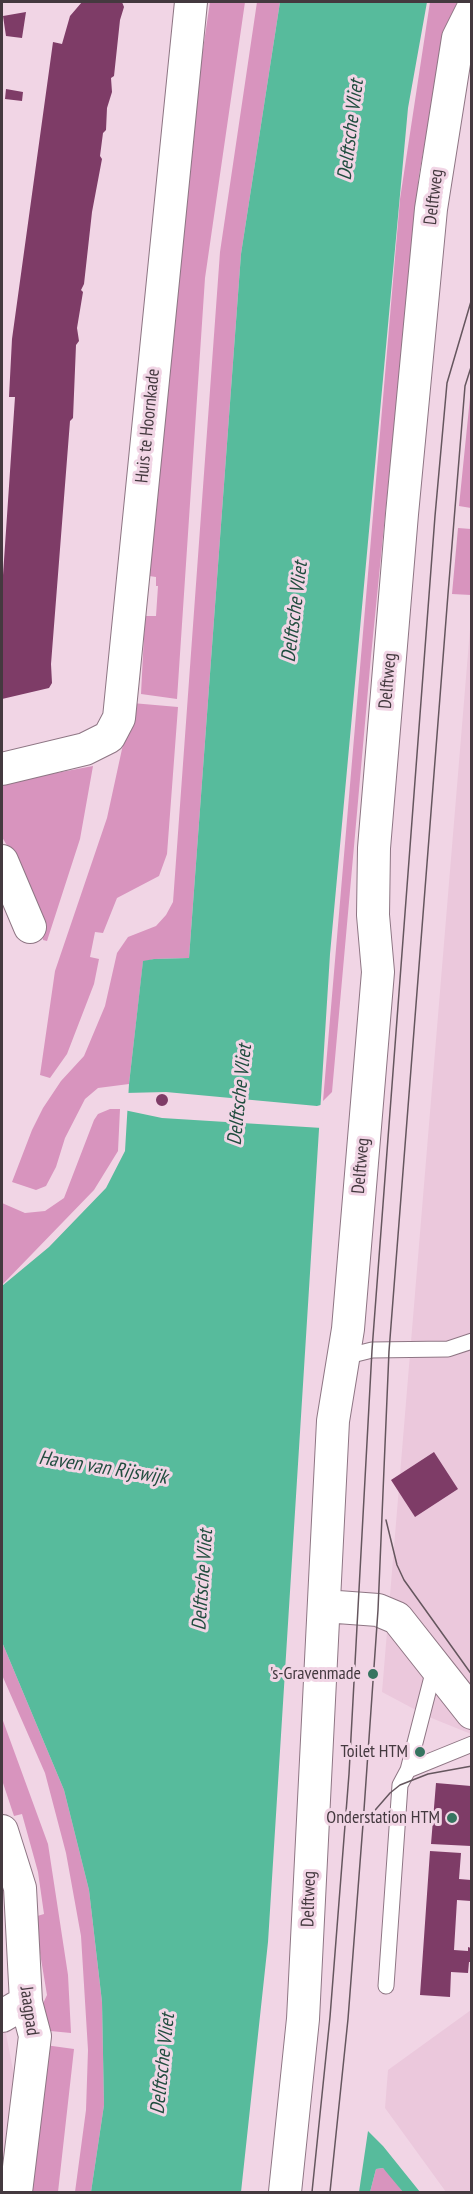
<!DOCTYPE html>
<html>
<head>
<meta charset="utf-8">
<style>
	body { margin:0 }
	#map { position:relative; width:473px; height:2194px; overflow:hidden; background:#f1d5e5; font-family:"PT Sans Narrow",sans-serif }
	canvas { display:block }
	.frame { position:absolute; inset:0; border:3px solid #44393f; pointer-events:none }
</style>
</head>
<body>
<div id="map">
<canvas width="473" height="2194"></canvas>
<div class="frame"></div>
</div>
<script>
const c = document.querySelector('canvas').getContext('2d');
c.lineJoin = 'round';
function fill(path, color) { c.fillStyle = color; c.fill(path, 'evenodd'); }
const toPath = rows => new Path2D(rows.map(r => 'M' + r).join(''));
function strokePath(path, color, width, dash) { c.strokeStyle = color; c.lineWidth = width; c.lineCap = dash ? 'butt' : 'round'; c.setLineDash(dash || []); c.stroke(path); }
function drawText(font, color, halo, rows, align = 'center') {
  c.font = font + ' "PT Sans Narrow",sans-serif'; c.lineWidth = 6; c.setLineDash([]); c.textBaseline = 'middle'; c.strokeStyle = halo; c.fillStyle = color; for (const [text, x, y, turn = 0] of rows) {
    c.save(); c.translate(x, y); c.rotate((+turn || 0) * Math.PI / 180); c.textAlign = isNaN(turn) ? turn : align; if (halo) c.strokeText(text, 0, 0); c.fillText(text, 0, 0); c.restore();
  }
}
fill(toPath([
	[471,617,471,1734,429,1717,382,1692],
	[471,2010,471,2192,446,2192,385,2108,388,2070],
	[2,2014,21,2110,2,2192]
]), '#ebc8dc');
fill(toPath([
	[210,2,245,2,205,278,177,699,141,694,145,616,156,616,158,586,156,586,156,577,149,576,193,117],
	[257,2,280,2,241,254,189,958,154,959,143,962,129,1084,98,1088,85,1099,65,1138,56,1167,46,1186,36,1190,12,1182,32,1130,43,1108,61,1081,84,1056,105,1006,117,953,128,937,156,926,166,915,173,902,220,252],
	[430,2,457,2,445,31,419,175,371,656,332,1092,323,1101,400,199],
	[471,388,472,508,471,508,459,506],
	[458,528,471,529,471,595,452,594],
	[132,703,178,707,167,854,159,876,117,898,103,933,95,932,90,957,99,959,94,984,67,1054,50,1078,40,1075,55,971,107,818],
	[93,766,80,839,47,941,43,940,41,920,25,876,2,837,2,786,3,783],
	[110,1109,120,1109,118,1151,94,1190,2,1285,2,1203,25,1213,45,1211,64,1198,94,1120,98,1114],
	[2,1642,64,1790,89,1890,102,2002,104,2105,91,2192,75,2192,86,2110,88,2050,81,1936,66,1853,45,1773,2,1675],
	[2,1718,48,1844,68,1975,71,2033,40,2030,39,2012,47,1995,34,1917,44,1914,38,1872,22,1814,14,1816,2,1780],
	[45,2045,74,2049,58,2192,26,2192],
	[383,2168,390,2174,403,2192,370,2192,376,2169]
]), '#d894be');
fill(toPath([
	[280,2,427,2,408,108,330,954,268,1942,241,2192,91,2192,104,2105,102,2002,89,1890,64,1790,2,1642,2,1286,49,1247,106,1188,125,1151,129,1084,143,961,154,959,189,958,241,254],
	[368,2131,383,2146,420,2192,403,2192,383,2168,376,2169,370,2192,359,2192]
]), '#57bb9c');
fill(toPath([
	[166,1092,317,1106,324,1104,322,1128,162,1118,124,1110,125,1093]
]), '#f1d5e5');
fill(toPath([
	[82,2,122,2,124,7,120,20,114,76,111,78,112,92,107,108,106,130,103,133,100,156,102,159,92,212,84,284,81,290,83,292,77,328,79,341,76,345,73,418,70,421,51,664,52,683,49,688,2,699,2,590,15,397,9,397,12,339,53,42,62,44,70,16],
	[26,12,22,38,6,36,3,16],
	[6,89,23,92,22,101,5,99],
	'156 1100a6 6 0 1 1 12 0a6 6 0 1 1-12 0Z',
	[434,1452,458,1489,415,1517,391,1480],
	[436,1783,471,1786,471,1846,431,1844],
	[430,1851,461,1853,459,1879,471,1880,471,1901,457,1900,454,1950,468,1951,468,1947,471,1948,471,1962,469,1962,468,1973,451,1972,450,1997,420,1995]
]), '#7e3c67');
const service = toPath([
	[344,1357,372,1350,448,1349,472,1341],
	[408,1770,472,1744],
	[386,1986,400,1785,408,1770,435,1665]
]);
const minor = toPath([
	[2,769,85,749,109,737,119,718,191,2],
	[2,861,30,927],
	[324,1606,378,1610,397,1618,472,1713],
	[2,1831,20,1888,26,2002,35,2036,16,2192],
	[2,2016,26,2002],
	[285,2192,303,2019,333,1421,348,1329,378,972,373,915,374,848,402,514,431,209,458,38,472,10]
]);
strokePath(service, '#8e7684', 17);
strokePath(minor, '#8e7684', 34);
strokePath(service, '#fff', 15);
strokePath(minor, '#fff', 32);
strokePath(toPath([
	[386,1520,397,1565,404,1580,472,1675],
	[363,1824,390,1793,400,1785,428,1774,472,1766],
	[312,2192,330,2017,349,1774,372,1350,435,516,447,383,472,298],
	[330,2192,348,2019,363,1824,378,1610,389,1351,448,594,465,386,472,364]
]), '#65565e', 1.5);
for (const [x, y, r, color] of [
	[373,1674,6,"#367460"],
	[420,1752,6,"#367460"],
	[452,1818,6,"#367460"]
]) { const dot = new Path2D(); dot.arc(x, y, r, 0, 2 * Math.PI); c.fillStyle = color; c.fill(dot); strokePath(dot, '#f1d5e5', 2); }
drawText('18px', '#44393f', '#f1d5e5', [
	["Delftweg",434,197,-83],
	["Huis te Hoornkade",148,426,-84],
	["Delftweg",388,681,-85],
	["Delftweg",361,1166,-85],
	["Delftweg",309,1899,-88],
	["Jaagpad",29,2011,82]
]);
drawText('18px', '#44393f', '#f1d5e5', [
	["'s-Gravenmade",361,1674],
	["Toilet HTM",408,1752],
	["Onderstation HTM",440,1818]
], 'right');
drawText('italic 20px', '#214d3f', '#f1d5e5', [
	["Delftsche Vliet",351,130,-83],
	["Delftsche Vliet",295,612,-83],
	["Delftsche Vliet",240,1095,-84],
	["Haven van Rijswijk",103,1468,9],
	["Delftsche Vliet",203,1580,-86],
	["Delftsche Vliet",163,2064,-84]
]);
</script>
</body>
</html>
